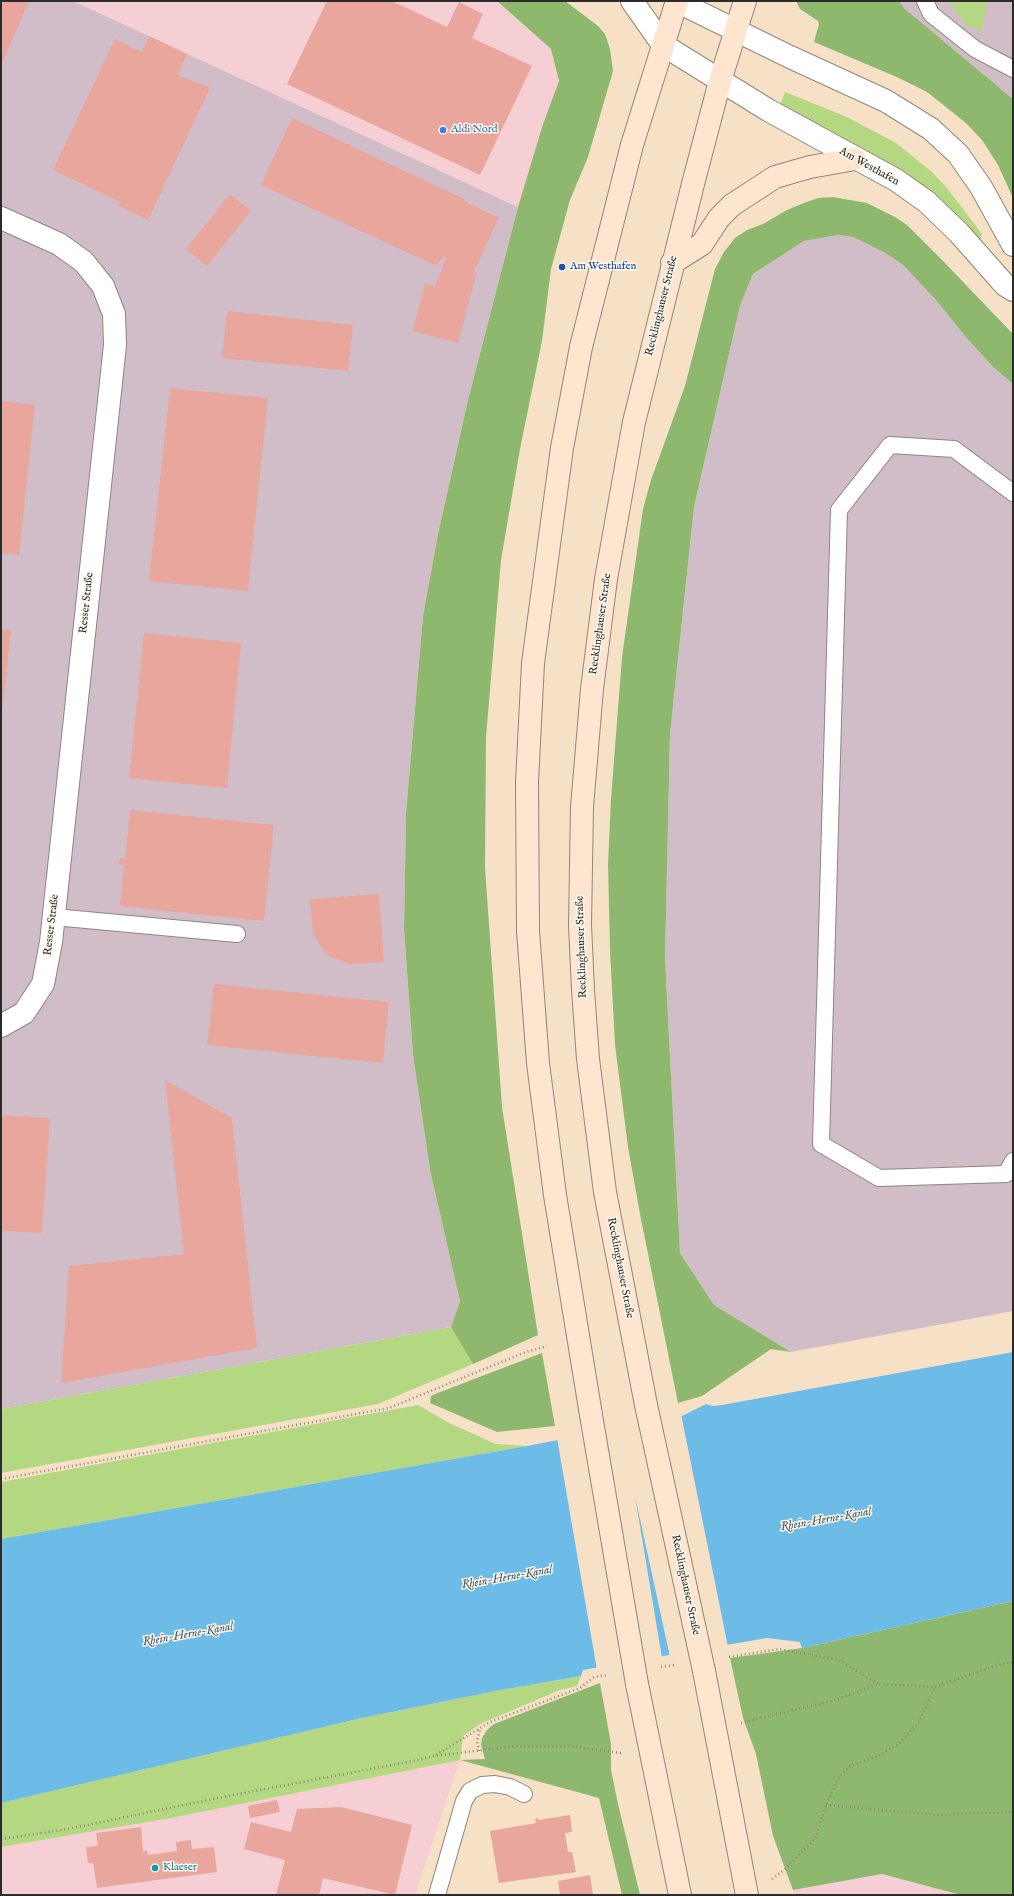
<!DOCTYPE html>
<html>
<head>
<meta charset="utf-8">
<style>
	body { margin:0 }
	#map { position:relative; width:1014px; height:1896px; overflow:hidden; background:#f6e1c7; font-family:"IM FELL English",serif }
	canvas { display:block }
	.frame { position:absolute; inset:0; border:2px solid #2b2b2b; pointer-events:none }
</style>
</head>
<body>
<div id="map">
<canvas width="1014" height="1896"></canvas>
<div class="frame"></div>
</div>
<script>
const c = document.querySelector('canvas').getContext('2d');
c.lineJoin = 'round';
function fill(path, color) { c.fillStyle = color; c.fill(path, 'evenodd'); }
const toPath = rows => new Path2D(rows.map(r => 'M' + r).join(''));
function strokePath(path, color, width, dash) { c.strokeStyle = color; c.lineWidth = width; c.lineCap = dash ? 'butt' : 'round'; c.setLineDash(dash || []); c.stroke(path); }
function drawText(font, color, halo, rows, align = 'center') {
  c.font = font + ' "IM FELL English",serif'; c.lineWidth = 3; c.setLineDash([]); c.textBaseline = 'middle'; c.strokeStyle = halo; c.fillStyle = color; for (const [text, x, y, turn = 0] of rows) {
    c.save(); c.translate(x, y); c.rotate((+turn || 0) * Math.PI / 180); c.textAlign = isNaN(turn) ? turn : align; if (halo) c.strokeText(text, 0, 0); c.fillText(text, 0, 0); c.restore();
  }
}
fill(toPath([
	[73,1,497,1,551,49,559,81,543,124,518,207],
	[460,1760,415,1895,1,1895,1,1847,171,1818],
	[882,1874,961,1895,795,1895,793,1890]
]), '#f6cfd5');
fill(toPath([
	[1,1,73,1,518,207,468,400,438,534,423,616,406,813,404,929,413,1055,430,1170,460,1301,451,1327,1,1409],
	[899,1,1013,1,1013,99,904,8],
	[838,235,853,237,887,254,903,265,936,300,964,335,993,367,1013,384,1013,1311,791,1352,714,1305,680,1253,665,958,670,734,694,507,740,306,753,274,804,241]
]), '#d1bdc8');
fill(toPath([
	[948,1,988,1,981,31,966,25],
	[785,92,847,117,896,143,932,172,947,188,982,234,981,239,978,240,908,175,883,160,780,106],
	[451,1327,473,1364,378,1404,1,1473,1,1409],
	[418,1405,449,1423,496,1444,527,1446,1,1539,1,1482],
	[581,1676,577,1686,560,1690,480,1724,463,1736,460,1760,171,1818,1,1847,1,1803,362,1718,501,1690]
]), '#b4d881');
fill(toPath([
	[497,1,565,1,598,26,605,34,610,49,613,71,588,157,570,200,551,269,542,341,520,449,501,560,486,737,485,868,502,1107,538,1335,473,1364,451,1327,460,1301,430,1170,413,1055,404,929,406,813,423,616,438,534,468,400,518,207,543,124,559,81,551,49],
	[796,1,899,1,904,8,1013,99,1013,198,998,165,982,140,966,123,927,92,899,78,814,42,819,24,818,21,800,9],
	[833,197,867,203,895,217,907,225,943,261,1013,334,1013,384,993,367,964,335,936,300,903,265,887,254,853,237,838,235,804,241,753,274,740,306,694,507,670,734,665,958,680,1253,714,1305,791,1352,771,1349,702,1396,678,1403,640,1214,628,1147,615,1045,610,951,608,864,611,799,622,657,643,509,651,480,685,386,715,269,724,252,735,238,747,230,763,224,787,210,804,203,818,198],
	[542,1353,555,1426,497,1432,430,1403,431,1396,435,1394],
	[1013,1601,1013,1895,961,1895,882,1874,793,1890,773,1836,756,1754,743,1718,730,1658,802,1648],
	[600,1683,611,1744,611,1770,618,1804,640,1895,622,1895,599,1798,460,1760,485,1759,481,1745,482,1738,487,1730,494,1724]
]), '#8fb86f');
fill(toPath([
	[1013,1352,1013,1601,802,1648,800,1642,767,1638,583,1670,581,1676,501,1690,362,1718,1,1803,1,1539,527,1446,682,1416,706,1404,713,1406,722,1405]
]), '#6dbbe7');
fill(toPath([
	[681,1414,728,1647,670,1657,635,1496,662,1658,597,1670,557,1438]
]), '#f6e1c7');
fill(toPath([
	[1,1,29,1,1,66],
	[327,1,392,1,447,27,459,2,483,14,472,38,532,66,480,175,287,84],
	[149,36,187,54,178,75,210,88,148,220,118,206,120,202,53,170,115,39,142,52],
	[292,118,464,199,468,203,499,218,474,271,477,272,458,343,413,331,425,284,435,286,446,258,443,256,437,266,261,185],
	[230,194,251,211,207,266,186,249],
	[227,311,353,325,348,371,222,358],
	[170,388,268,398,248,591,149,581],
	[1,401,35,405,19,555,1,553],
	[1,629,11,630,2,714,1,714],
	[144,633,241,643,227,788,129,778],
	[130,810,274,825,264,921,120,906,124,865,119,864,120,858,125,859],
	[379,894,384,962,348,964,327,955,313,934,310,899],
	[214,984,389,1002,383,1063,207,1045],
	[165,1080,232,1118,257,1348,61,1383,69,1266,184,1254],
	[1,1115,50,1118,42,1233,1,1231],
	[277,1800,280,1812,250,1818,248,1806],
	[341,1807,412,1825,395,1895,323,1878,319,1895,276,1895,285,1860,244,1849,251,1822,291,1832,297,1809],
	[570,1815,572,1832,565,1833,568,1852,572,1852,576,1872,499,1883,490,1831,536,1823,535,1819,538,1818,539,1820],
	[141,1827,143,1851,147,1850,148,1855,177,1851,176,1842,191,1840,192,1849,214,1847,217,1872,97,1888,93,1863,88,1863,86,1847,98,1846,96,1833],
	[590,1875,593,1895,560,1895,558,1881]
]), '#e9a69d');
const lane = toPath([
	[925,1,931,14,975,49,1013,69],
	[1013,493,954,449,890,445,839,510,821,1144,879,1178,1006,1174,1013,1161],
	[54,917,237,934],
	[437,1895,464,1801,470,1791,482,1785,495,1784,510,1787,524,1794]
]);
const street = toPath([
	[632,1,663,45,768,110,896,180,927,202,959,233,1005,285,1013,290],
	[676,1,788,56,886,101,931,129,958,154,981,187,1013,245],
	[1,218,59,244,84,262,103,286,114,314,115,345,51,942,43,984,24,1013,1,1026]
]);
const secondary = toPath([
	[672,263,702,244,719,218,732,205,775,177,810,167,855,159],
	[646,1405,605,1192,588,1059,583,990,580,925,582,807,592,689,606,579,634,422,693,184,720,81,745,1],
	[591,1415,555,1195,538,1063,528,931,527,782,533,663,562,448,581,347,632,145,677,1],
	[704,1671,747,1895],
	[637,1684,680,1895]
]);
strokePath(lane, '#908679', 18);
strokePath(street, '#908679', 24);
strokePath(secondary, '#908679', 24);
strokePath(toPath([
	[1,1479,389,1408,526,1352,547,1346],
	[729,1657,779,1649,839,1660,878,1684],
	[661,1667,674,1665],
	[741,1723,835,1700,878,1684,935,1687,998,1665,1013,1662],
	[479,1751,477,1741,480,1729],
	[436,1755,490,1722,580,1688,594,1677,607,1675],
	[826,1805,938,1815,1013,1812],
	[1,1839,63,1830,218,1798,413,1761,434,1756,515,1746,569,1746,621,1753],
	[772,1879,784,1870,815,1839,826,1805,837,1780,850,1766,876,1757,899,1744,919,1722,935,1687]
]), '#908679', 2.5, [1, 3]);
strokePath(lane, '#fff', 16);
strokePath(street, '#fff', 22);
strokePath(secondary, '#fde5d0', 22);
const secondaryBridge = toPath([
	[646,1405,704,1671],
	[591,1415,637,1684]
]);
strokePath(secondaryBridge, '#908679', 24, []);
strokePath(secondaryBridge, '#fde5d0', 22);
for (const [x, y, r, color] of [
	[443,130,4,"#3f7fe0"],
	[562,267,4,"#1a4fb4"],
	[155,1868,4,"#0f9aa8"]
]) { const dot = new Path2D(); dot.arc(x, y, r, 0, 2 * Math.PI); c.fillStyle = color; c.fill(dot); strokePath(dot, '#fbf7ec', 1.5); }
drawText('11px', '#366cbe', '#fbf7ec', [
	["Aldi Nord",451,130]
], 'left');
drawText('11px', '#2b2b2b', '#fbf7ec', [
	["Am Westhafen",869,167,29],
	["Recklinghauser Straße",662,306,-76],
	["Resser Straße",87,603,-84],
	["Recklinghauser Straße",601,624,-82],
	["Resser Straße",52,925,-83],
	["Recklinghauser Straße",582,947,-92],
	["Recklinghauser Straße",620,1268,79],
	["Recklinghauser Straße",685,1585,78]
]);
drawText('11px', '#164399', '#fbf7ec', [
	["Am Westhafen",570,267]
], 'left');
drawText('11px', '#0d838f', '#fbf7ec', [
	["Klaeser",163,1868]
], 'left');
drawText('italic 12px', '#3f5663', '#fbf7ec', [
	["Rhein-Herne-Kanal",826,1520,-10],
	["Rhein-Herne-Kanal",507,1578,-10],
	["Rhein-Herne-Kanal",188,1635,-10]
]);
</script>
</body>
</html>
